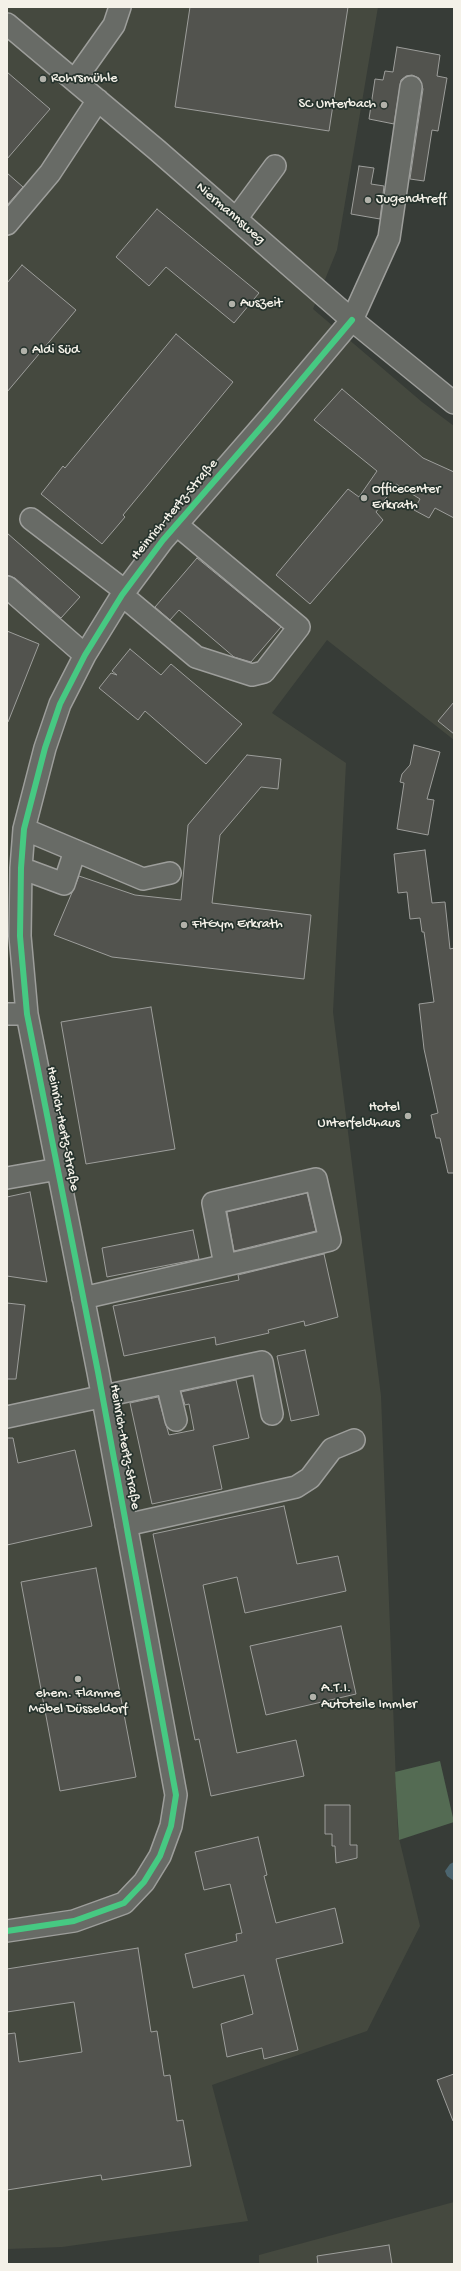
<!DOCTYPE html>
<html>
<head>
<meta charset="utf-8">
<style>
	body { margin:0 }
	#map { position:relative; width:461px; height:2271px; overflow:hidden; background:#373c37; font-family:"Gochi Hand",sans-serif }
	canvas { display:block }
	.frame { position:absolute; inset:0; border:8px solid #f4f1e8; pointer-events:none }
</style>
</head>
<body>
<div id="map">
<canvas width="461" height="2271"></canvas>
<div class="frame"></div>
</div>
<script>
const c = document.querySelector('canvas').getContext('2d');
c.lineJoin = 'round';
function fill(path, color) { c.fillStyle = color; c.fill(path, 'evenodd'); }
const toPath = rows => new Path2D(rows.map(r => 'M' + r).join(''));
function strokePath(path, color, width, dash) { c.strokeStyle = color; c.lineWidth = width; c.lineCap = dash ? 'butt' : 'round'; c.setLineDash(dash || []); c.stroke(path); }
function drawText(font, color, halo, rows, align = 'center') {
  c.font = font + ' "Gochi Hand",sans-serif'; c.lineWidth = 3.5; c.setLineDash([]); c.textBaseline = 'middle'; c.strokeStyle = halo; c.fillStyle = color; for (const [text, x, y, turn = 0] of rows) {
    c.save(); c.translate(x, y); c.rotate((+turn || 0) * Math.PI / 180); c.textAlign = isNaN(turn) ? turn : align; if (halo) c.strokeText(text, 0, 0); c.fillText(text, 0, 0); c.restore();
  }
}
fill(toPath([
	[7,7,378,7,337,250,313,309,422,402,454,426,454,740,327,640,272,713,346,763,333,1012,381,1396,398,1834,420,1926,367,2031,212,2085,248,2221,62,2247,7,2249],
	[454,2202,454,2264,259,2264,259,2255]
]), '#45493f');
fill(toPath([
	[440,1761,454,1822,399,1840,395,1772]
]), '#546b53');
fill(toPath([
	[454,1862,454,1881,447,1876,445,1871,450,1864]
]), '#4c656f');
const building = toPath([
	[190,7,348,7,329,131,175,107,190,7],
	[397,47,440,55,437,76,447,78,438,131,432,130,424,181,410,179,423,89,419,78,412,75,406,76,401,80,394,124,369,119,375,79,383,80,385,71,393,72,397,47],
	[7,72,50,109,7,159,7,72],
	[359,166,374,168,371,184,384,186,380,219,351,214,359,166],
	[7,173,23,187,7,205,7,173],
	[157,209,259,293,234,323,166,267,149,286,116,257,157,209],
	[22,265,76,310,7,392,7,283,22,265],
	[176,334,233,382,123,515,125,517,102,544,41,494,63,466,65,468,176,334],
	[342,389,423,458,454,472,454,518,435,508,429,518,414,510,420,499,396,484,376,512,383,520,310,604,276,575,348,489,359,497,377,471,314,420,342,389],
	[7,533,80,597,61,618,15,578,7,575,7,533],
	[197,558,281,627,251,662,234,657,179,610,170,620,155,607,197,558],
	[7,631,39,644,8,722,7,722,7,631],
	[130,649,161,675,171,664,242,724,206,764,145,711,138,720,99,688,111,673,117,675,112,671,130,649],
	[454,702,454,734,438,721,454,702],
	[414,745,440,752,427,799,434,800,428,835,397,829,404,783,400,782,402,774,410,765,414,745],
	[247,755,281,759,278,789,261,787,220,835,212,903,311,915,304,979,112,957,54,935,79,876,135,895,181,900,188,825,247,755],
	[425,850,432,903,445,902,450,949,454,948,454,1173,448,1173,440,1138,436,1138,431,1115,438,1113,424,1049,419,1004,434,1002,424,932,422,932,420,918,410,919,407,892,398,893,394,854,425,850],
	[151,1007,175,1149,86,1164,61,1022,151,1007],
	[30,1192,47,1282,7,1276,7,1197,30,1192],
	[307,1193,316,1231,234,1251,227,1212,307,1193],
	[193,1230,199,1259,107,1277,102,1248,193,1230],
	[324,1254,338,1317,305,1326,304,1321,268,1330,269,1333,216,1345,215,1337,124,1356,113,1306,239,1280,238,1275,324,1254],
	[7,1303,25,1305,16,1379,7,1379,7,1303],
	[305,1350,319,1415,291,1421,277,1356,305,1350],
	[236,1380,249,1438,213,1446,222,1489,152,1504,130,1403,158,1397,169,1435,194,1430,189,1404,185,1405,181,1392,236,1380],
	[7,1438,13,1438,18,1463,75,1450,92,1526,7,1545,7,1438],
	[284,1506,297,1564,338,1556,346,1591,245,1613,237,1577,203,1585,237,1753,296,1740,304,1776,211,1796,199,1739,195,1740,153,1534,284,1506],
	[96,1568,136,1777,60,1791,21,1582,96,1568],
	[341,1626,356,1694,266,1715,250,1646,341,1626],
	[325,1805,350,1805,350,1845,357,1845,357,1858,336,1863,335,1846,332,1846,332,1834,325,1834,325,1805],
	[258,1837,267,1875,264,1876,276,1923,335,1908,343,1943,276,1959,298,2050,264,2059,262,2048,227,2057,221,2024,253,2014,244,1975,193,1988,185,1954,237,1941,236,1934,242,1933,230,1884,204,1890,195,1852,258,1837],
	[138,1948,151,2032,157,2031,164,2076,170,2075,177,2121,183,2120,191,2166,102,2180,101,2175,7,2190,7,2034,15,2033,19,2062,82,2052,74,2002,7,2012,7,1969,138,1948],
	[454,2074,454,2121,453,2121,437,2080,454,2074],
	[389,2245,392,2264,318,2264,317,2256,389,2245]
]);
fill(building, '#52534e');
strokePath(building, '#9d9e9b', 1);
const minor = toPath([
	[7,24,157,150,352,320,454,403],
	[75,80,114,25,120,7],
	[236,219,275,166],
	[7,224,50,173,98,100],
	[31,519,125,591],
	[7,587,85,655],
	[122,595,196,657,252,675,264,672,299,627,177,525],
	[24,829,143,879,170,873],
	[21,868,64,884,75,851],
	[7,1014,27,1014],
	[7,1178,58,1169],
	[83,1298,257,1258,330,1240,316,1179,213,1203,225,1265],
	[167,1383,176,1420],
	[7,1417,262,1362,272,1414],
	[126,1525,296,1487,310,1478,332,1449,354,1440],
	[7,1931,74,1921,124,1903,144,1882,160,1856,171,1826,176,1795,98,1372,27,1014,20,936,21,868,24,829,45,748,60,704,85,655,122,595,163,540,271,416,352,320,389,238,411,87]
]);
strokePath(minor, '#9d9e9b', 24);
strokePath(minor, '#686b66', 21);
strokePath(toPath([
	[7,1931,74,1921,124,1903,144,1882,160,1856,171,1826,176,1795,98,1372,27,1014,20,936,21,868,24,829,45,748,60,704,85,655,122,595,163,540,271,416,352,320]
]), '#46c982', 6);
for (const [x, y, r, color] of [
	[43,79,4,"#b2b2aa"],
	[384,105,4,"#b2b2aa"],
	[368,200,4,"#b2b2aa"],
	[232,304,4,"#b2b2aa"],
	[24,351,4,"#b2b2aa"],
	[364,498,4,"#b2b2aa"],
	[184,925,4,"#b2b2aa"],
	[408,1116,4,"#b2b2aa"],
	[78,1679,4,"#b2b2aa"],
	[313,1697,4,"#b2b2aa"]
]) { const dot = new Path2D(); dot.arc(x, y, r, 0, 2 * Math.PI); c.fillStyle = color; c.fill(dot); strokePath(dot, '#26332d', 1.5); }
drawText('14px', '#f4f1e8', '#26332d', [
	["Rohrsmühle",51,79],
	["SC Unterbach",376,105,"right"],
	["Jugendtreff",376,200],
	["Auszeit",240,304],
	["Aldi Süd",32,351],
	["Officecenter",372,490],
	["Erkrath",372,506],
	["FitGym Erkrath",192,925],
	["Hotel",400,1108,"right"],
	["Unterfeldhaus",400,1124,"right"],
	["A.T.I.",321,1689],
	["Autoteile Immler",321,1705],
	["ehem. Flamme",78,1694,"center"],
	["Möbel Düsseldorf",78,1710,"center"]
], 'left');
drawText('14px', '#f4f1e8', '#26332d', [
	["Niermannsweg",230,214,41],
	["Heinrich-Hertz-Straße",175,510,-50],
	["Heinrich-Hertz-Straße",62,1129,79],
	["Heinrich-Hertz-Straße",124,1447,80]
]);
</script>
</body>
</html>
